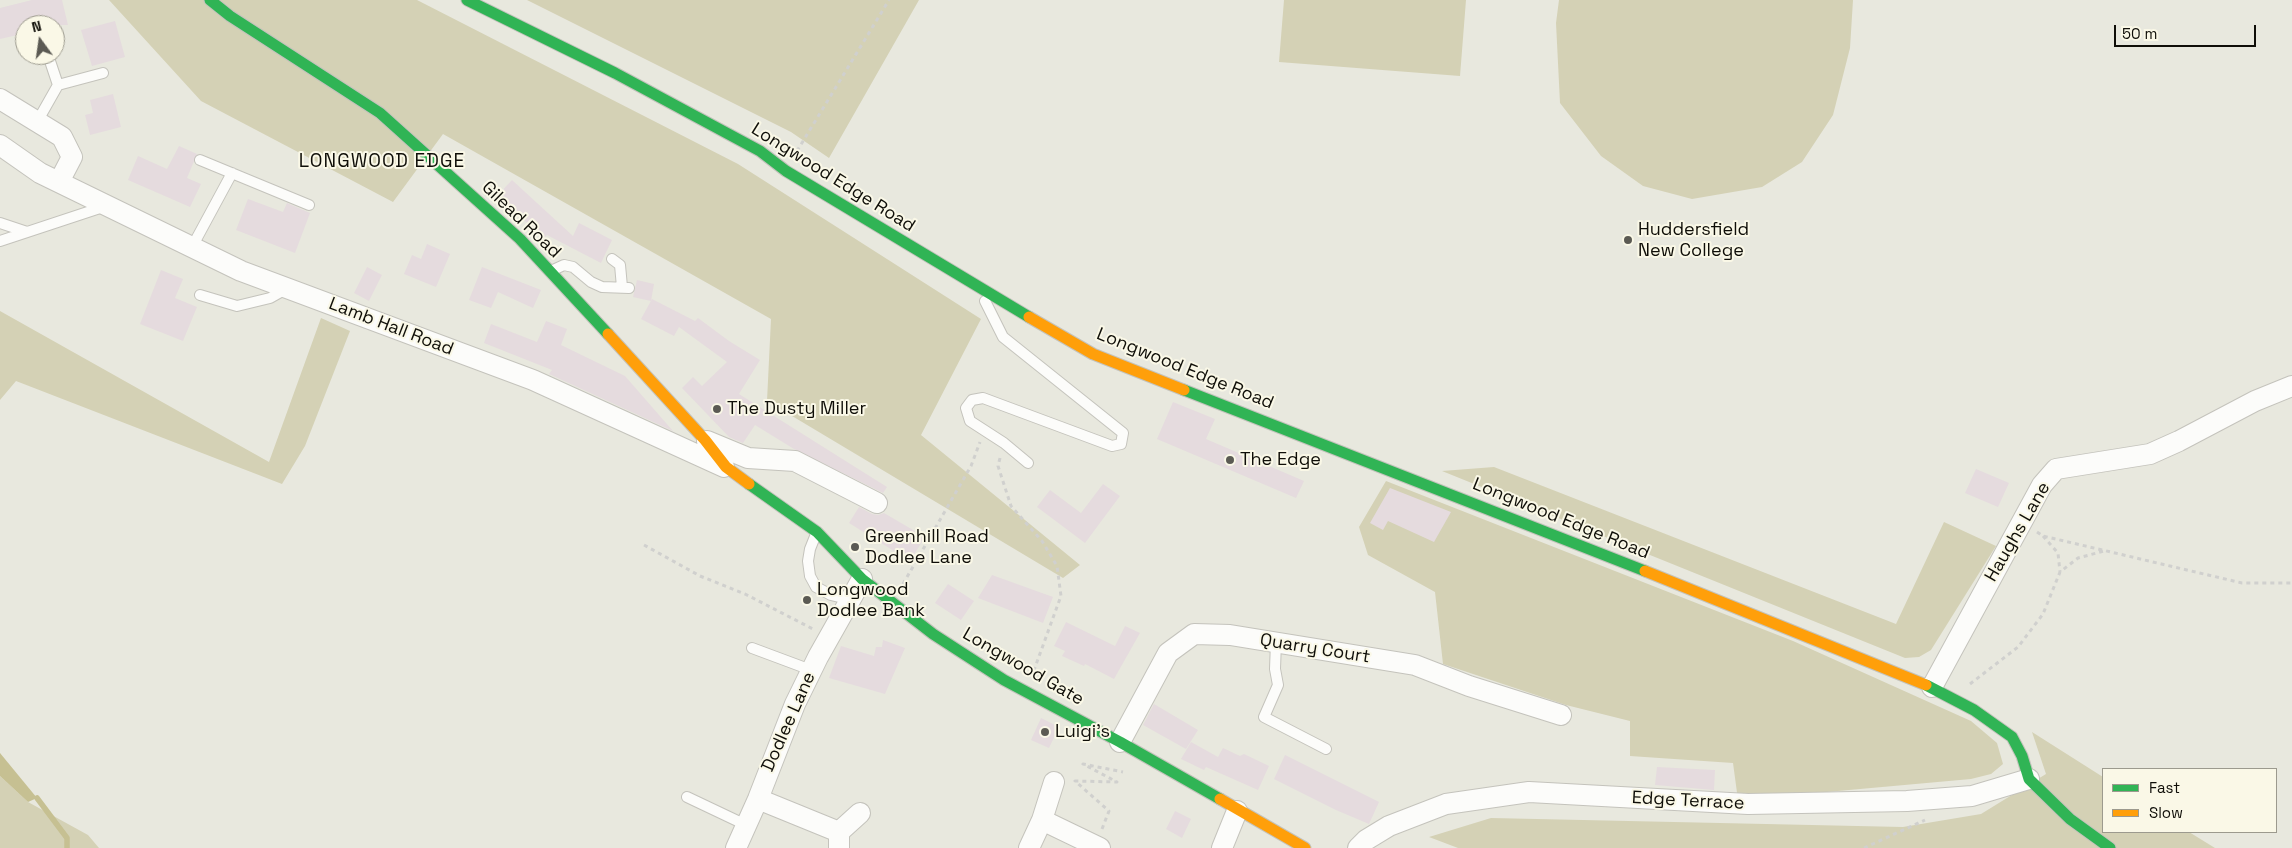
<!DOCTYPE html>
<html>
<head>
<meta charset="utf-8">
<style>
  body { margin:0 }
  #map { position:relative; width:2292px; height:848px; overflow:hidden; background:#e8e8de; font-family:"Space Grotesk",sans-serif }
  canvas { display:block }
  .legend { position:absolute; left:2102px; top:768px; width:175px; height:65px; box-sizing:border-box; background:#faf8e7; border:1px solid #9c9a8e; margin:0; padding:6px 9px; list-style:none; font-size:15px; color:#0f0e08 }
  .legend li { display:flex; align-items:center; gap:10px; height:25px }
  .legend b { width:25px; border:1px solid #9c9a8e }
  .north { position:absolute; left:15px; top:15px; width:50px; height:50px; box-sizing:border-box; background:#faf8e7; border:1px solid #9c9a8e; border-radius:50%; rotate:346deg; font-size:14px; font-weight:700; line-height:20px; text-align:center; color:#0f0e08 }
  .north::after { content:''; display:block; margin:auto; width:18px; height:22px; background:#5b5a53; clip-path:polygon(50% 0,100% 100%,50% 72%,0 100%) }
  .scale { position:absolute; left:2114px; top:25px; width:142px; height:22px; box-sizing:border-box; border:2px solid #0f0e08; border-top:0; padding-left:6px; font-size:15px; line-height:18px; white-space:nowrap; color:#0f0e08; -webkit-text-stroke:4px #faf8e7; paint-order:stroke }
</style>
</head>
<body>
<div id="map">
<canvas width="2292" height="848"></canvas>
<ul class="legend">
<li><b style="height:6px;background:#30b455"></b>Fast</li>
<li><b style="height:6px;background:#ff9f0a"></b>Slow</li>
</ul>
<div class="north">N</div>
<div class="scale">50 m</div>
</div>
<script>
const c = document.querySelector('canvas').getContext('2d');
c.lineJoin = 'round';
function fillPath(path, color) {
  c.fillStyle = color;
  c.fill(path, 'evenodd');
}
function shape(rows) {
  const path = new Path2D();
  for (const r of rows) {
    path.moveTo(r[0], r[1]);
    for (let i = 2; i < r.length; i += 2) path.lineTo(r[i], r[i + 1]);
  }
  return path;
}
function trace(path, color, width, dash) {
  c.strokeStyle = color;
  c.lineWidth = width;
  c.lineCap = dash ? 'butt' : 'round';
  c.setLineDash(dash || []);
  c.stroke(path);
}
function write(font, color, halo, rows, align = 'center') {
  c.font = font + ' "Space Grotesk",sans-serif';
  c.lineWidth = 4;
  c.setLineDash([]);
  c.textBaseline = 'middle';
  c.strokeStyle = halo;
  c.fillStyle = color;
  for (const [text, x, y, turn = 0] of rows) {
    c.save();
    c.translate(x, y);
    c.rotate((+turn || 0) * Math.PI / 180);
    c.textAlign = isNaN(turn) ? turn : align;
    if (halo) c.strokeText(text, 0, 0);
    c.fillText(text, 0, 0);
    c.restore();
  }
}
fillPath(shape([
  [109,0,417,0,738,164,981,319,921,435,1080,565,1063,578,767,401,771,319,443,134,393,202,201,101],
  [527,0,919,0,829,158,791,132],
  [1284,0,1466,0,1460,76,1279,62],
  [1559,0,1853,0,1850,48,1833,115,1802,162,1762,187,1692,199,1643,186,1601,156,1560,103,1556,23],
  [0,311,269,462,321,318,350,331,305,446,282,484,16,381,0,400],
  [1494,467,1896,624,1944,522,1996,546,1931,650,1919,657,1905,658,1442,471],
  [1386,481,1793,641,1971,721,1997,743,2003,764,1991,774,1971,779,1738,800,1733,763,1630,756,1630,721,1566,705,1443,664,1435,592,1368,555,1359,527],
  [2032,732,2103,777,2103,832,2189,832,2215,848,1458,848,1429,837,1491,818,1903,827,1981,814,2046,774],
  [0,776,28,802,88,835,99,848,0,848]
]), '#d4d1b5');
fillPath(shape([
  [0,753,37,798,28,802,0,776]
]), '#c6c092');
trace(shape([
  [37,798,67,838,67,848]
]), '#c6c092', 5.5);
fillPath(shape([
  [32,0,62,0,68,25,20,25,22,34,0,39,0,8],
  [115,21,125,57,92,66,81,30],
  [113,94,121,127,90,135,85,115,93,113,90,100],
  [179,146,197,154,187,178,201,184,190,207,128,180,138,156,167,169],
  [512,180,573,236,579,223,612,240,601,263,547,235,544,238,497,196],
  [248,199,283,212,287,203,310,213,295,253,236,230],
  [427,244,450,254,436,287,404,274,412,255,421,259],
  [367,267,382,275,369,301,354,293],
  [482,267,541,290,533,308,498,292,491,308,469,300],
  [161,270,183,279,175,298,197,307,183,341,140,324],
  [637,280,654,284,651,301,633,297],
  [652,299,695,321,698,318,729,341,760,360,739,394,887,487,883,493,794,449,755,425,743,443,729,437,682,388,693,377,702,386,727,362,679,327,674,336,641,319],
  [546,321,567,329,561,345,625,376,673,431,549,374,552,370,484,343,491,324,537,342],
  [1173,402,1215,419,1206,439,1304,481,1296,498,1157,439],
  [1976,469,2009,483,1998,507,1965,493],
  [1103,484,1120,496,1085,543,1037,507,1050,490,1081,513],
  [1390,488,1451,512,1434,542,1388,521,1383,530,1370,523],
  [859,507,872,514,878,515,884,513,925,537,910,561,849,523],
  [992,575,1053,597,1043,623,978,598],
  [948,584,974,601,961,620,935,603],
  [1066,622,1115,646,1125,626,1140,633,1114,679,1085,664,1084,666,1062,656,1065,651,1054,646],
  [883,640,905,648,885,694,829,678,841,646,874,656,876,647,882,647],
  [1154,704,1198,730,1186,749,1143,725],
  [1041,718,1059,727,1049,748,1031,740],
  [1191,742,1218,757,1223,748,1240,756,1244,754,1269,766,1258,790,1206,767,1204,770,1181,759],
  [1285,755,1379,802,1369,824,1336,810,1274,779],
  [1657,767,1715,770,1714,790,1655,785],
  [1175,811,1191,819,1182,838,1166,829]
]), '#e5dbde');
const lane = shape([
  [48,55,58,85,103,73],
  [37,122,58,85],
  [200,160,309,205],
  [0,223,27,232],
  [0,241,106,206],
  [192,247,232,173],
  [612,259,620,265,622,287],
  [553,270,564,265,573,267,591,282,602,287,629,288],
  [200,295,237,306,270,298,286,289],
  [985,301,1003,337,1123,433,1121,444,1112,446,983,398,972,400,966,408,970,421,1004,443,1028,463],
  [816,534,810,549,808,561,810,576,816,587,831,595,851,600],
  [1276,642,1275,669,1278,685,1264,717,1326,749],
  [752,648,811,670],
  [687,797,746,825]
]);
const street = shape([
  [0,99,62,137,72,157,59,182],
  [0,145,40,173,241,271,533,380,724,467],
  [707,441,748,458,795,461,877,503],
  [1932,687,2042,485,2056,469,2150,454,2179,441,2255,401,2292,386],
  [1120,742,1168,653,1194,634,1230,635,1415,665,1469,686,1561,715],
  [758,799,839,832],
  [1042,820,1054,782],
  [736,848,758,799,795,704,818,657,862,579],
  [839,848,839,832,860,813],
  [1029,848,1042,820,1100,848],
  [1222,848,1237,811],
  [1358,848,1366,840,1389,826,1446,804,1529,792,1748,804,1907,801,1972,796,2029,779]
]);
const fast = shape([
  [210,0,230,16,380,113,520,239,608,334],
  [467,0,615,73,760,151,786,171,1029,317],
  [1184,390,1645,571],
  [749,484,817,532,862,579,933,634,1004,680,1120,742,1220,799],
  [1926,685,1974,710,2012,737,2022,756,2029,779,2070,819,2110,848]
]);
const slow = shape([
  [1029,317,1093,354,1184,390],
  [608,334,705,440,726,467,749,484],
  [1645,571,1926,685],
  [1220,799,1305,848]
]);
trace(lane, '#c4c3bc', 12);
trace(street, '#c4c3bc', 22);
trace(fast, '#c4c3bc', 13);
trace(slow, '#c4c3bc', 13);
trace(shape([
  [797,151,889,0],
  [1000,458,998,466,1011,506,1042,541,1057,566,1061,596,1034,670],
  [2037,532,2043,536,2242,583,2292,583],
  [2043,536,2058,553,2060,572],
  [644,545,700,576,745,594,813,629],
  [903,584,971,466,980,442],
  [1970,684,2018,647,2043,614,2060,572,2078,558,2104,551],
  [1102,829,1109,811,1075,781,1117,782,1083,764,1123,772],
  [1864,848,1925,820]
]), '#d0d0ce', 3, [4, 4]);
trace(lane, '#fcfcfa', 10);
trace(street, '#fcfcfa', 20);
trace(fast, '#30b455', 11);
trace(slow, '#ff9f0a', 11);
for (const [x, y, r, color] of [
  [1628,240,5,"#5b5a53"],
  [717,409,5,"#5b5a53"],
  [1230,460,5,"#5b5a53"],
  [855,547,5,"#5b5a53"],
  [807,600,5,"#5b5a53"],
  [1045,732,5,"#5b5a53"]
]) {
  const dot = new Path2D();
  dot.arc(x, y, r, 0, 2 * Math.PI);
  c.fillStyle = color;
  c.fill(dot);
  trace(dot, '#faf8e7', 2);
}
write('18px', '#0f0e08', '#faf8e7', [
  ["Longwood Edge Road",833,178,32],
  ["Gilead Road",521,220,44],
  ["Lamb Hall Road",391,327,21],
  ["Longwood Edge Road",1185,369,22],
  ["Longwood Edge Road",1561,519,22],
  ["Haughs Lane",2018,532,-60],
  ["Quarry Court",1315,649,9],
  ["Longwood Gate",1023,667,30],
  ["Dodlee Lane",789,722,-66],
  ["Edge Terrace",1688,801,3]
]);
write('18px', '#0f0e08', '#faf8e7', [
  ["Huddersfield",1638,230],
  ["New College",1638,251],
  ["The Dusty Miller",727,409],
  ["The Edge",1240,460],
  ["Greenhill Road",865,537],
  ["Dodlee Lane",865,558],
  ["Longwood",817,590],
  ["Dodlee Bank",817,611],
  ["Luigi's",1055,732]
], 'left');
c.letterSpacing = '1px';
write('19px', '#0f0e08', '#faf8e7', [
  ["LONGWOOD EDGE",382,162]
]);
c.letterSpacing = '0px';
</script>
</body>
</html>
